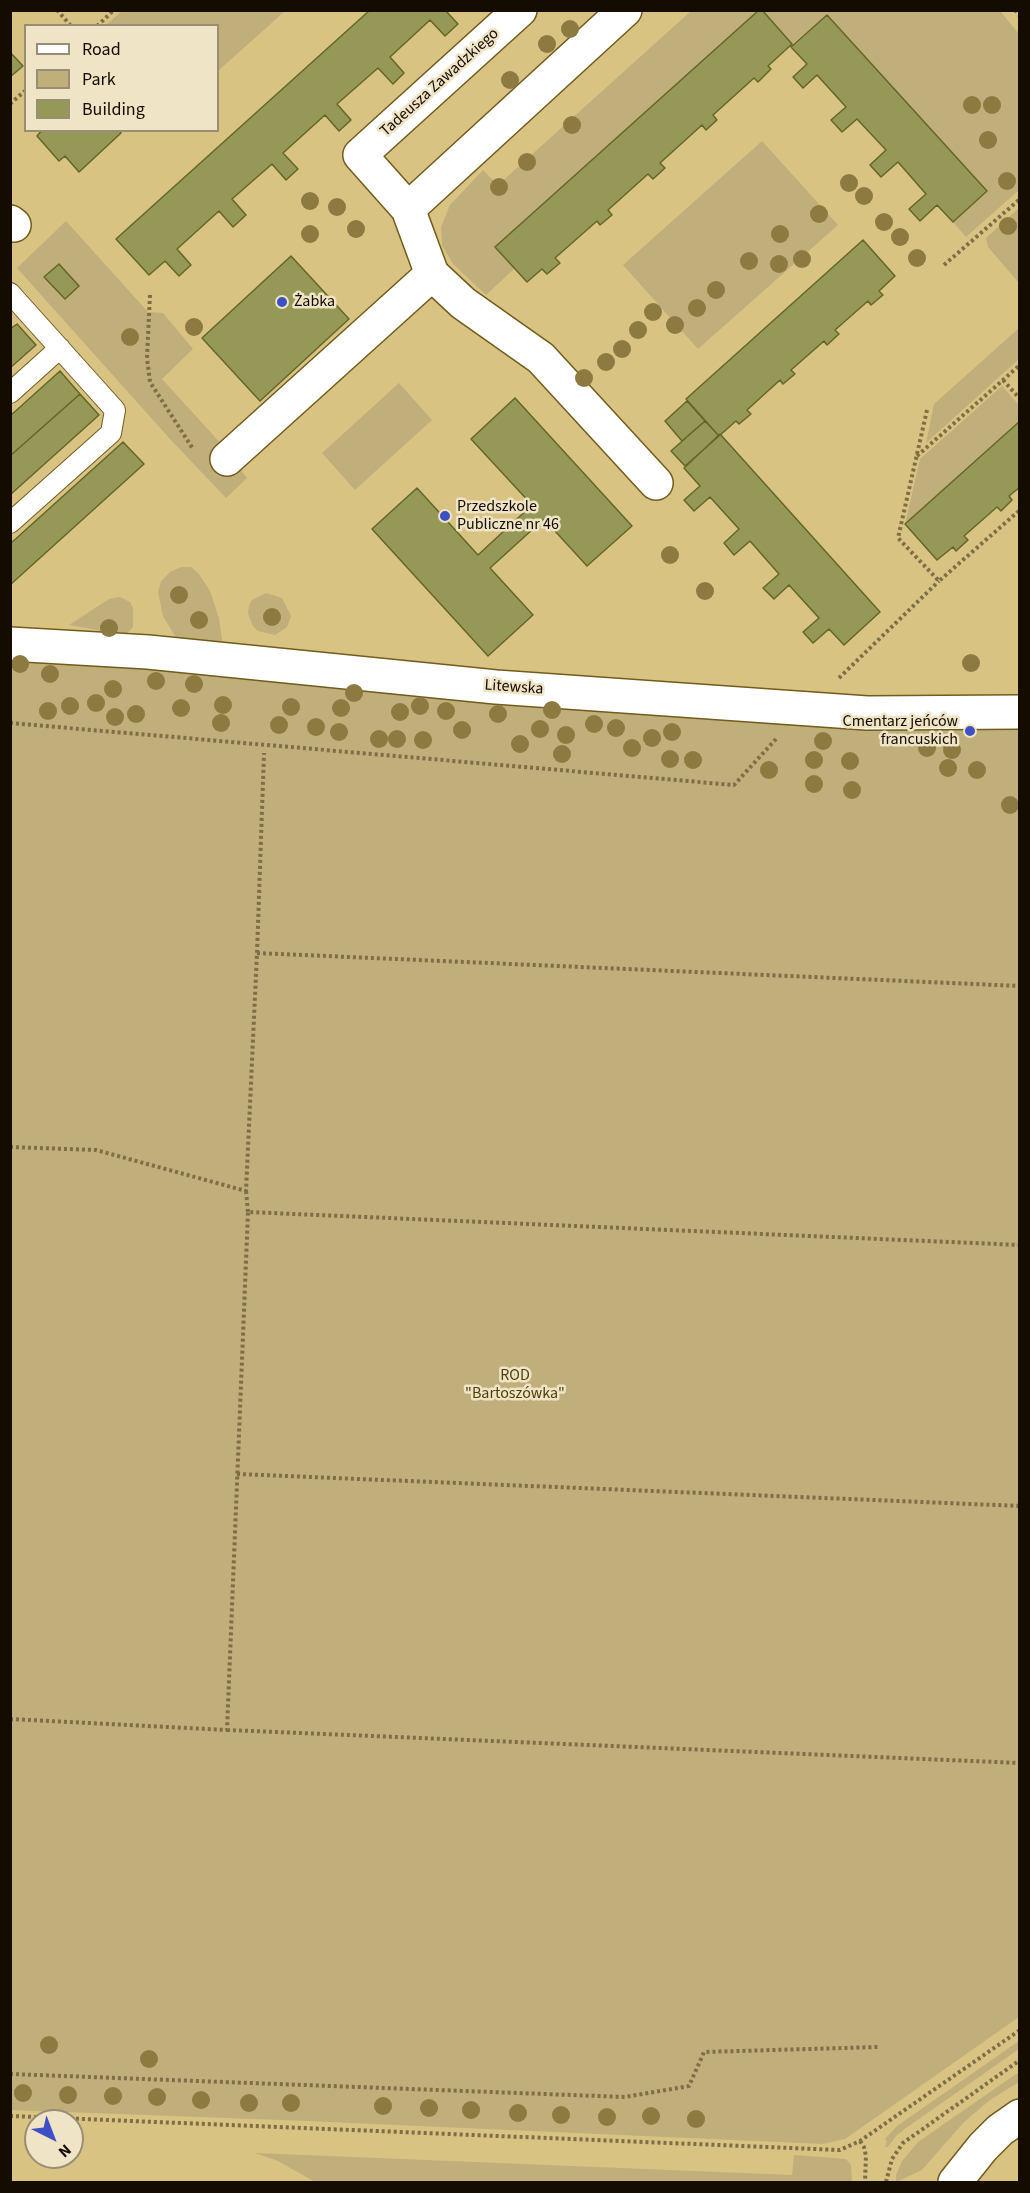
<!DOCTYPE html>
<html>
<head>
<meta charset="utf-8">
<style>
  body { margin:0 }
  #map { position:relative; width:1030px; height:2193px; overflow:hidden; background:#d9c383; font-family:"Source Sans 3",sans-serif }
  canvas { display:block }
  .frame { position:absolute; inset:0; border:12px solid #150c00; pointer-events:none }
  .legend { position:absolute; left:24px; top:24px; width:195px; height:108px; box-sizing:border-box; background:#efe4c5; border:2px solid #988e76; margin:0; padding:8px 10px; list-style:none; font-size:18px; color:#150c00 }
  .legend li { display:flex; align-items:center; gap:12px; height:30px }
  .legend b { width:30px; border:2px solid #988e76 }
  .north { position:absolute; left:24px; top:2109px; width:60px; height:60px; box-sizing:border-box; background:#efe4c5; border:2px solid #988e76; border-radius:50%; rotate:138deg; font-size:16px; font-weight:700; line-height:24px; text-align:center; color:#150c00 }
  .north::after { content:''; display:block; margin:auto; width:21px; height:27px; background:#3d50c4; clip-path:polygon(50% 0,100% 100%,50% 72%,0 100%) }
</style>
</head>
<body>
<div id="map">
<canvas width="1030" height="2193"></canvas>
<div class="frame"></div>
<ul class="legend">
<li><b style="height:8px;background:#fff"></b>Road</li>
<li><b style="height:16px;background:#c0ae7b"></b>Park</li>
<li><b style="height:16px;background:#959857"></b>Building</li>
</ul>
<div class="north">N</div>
</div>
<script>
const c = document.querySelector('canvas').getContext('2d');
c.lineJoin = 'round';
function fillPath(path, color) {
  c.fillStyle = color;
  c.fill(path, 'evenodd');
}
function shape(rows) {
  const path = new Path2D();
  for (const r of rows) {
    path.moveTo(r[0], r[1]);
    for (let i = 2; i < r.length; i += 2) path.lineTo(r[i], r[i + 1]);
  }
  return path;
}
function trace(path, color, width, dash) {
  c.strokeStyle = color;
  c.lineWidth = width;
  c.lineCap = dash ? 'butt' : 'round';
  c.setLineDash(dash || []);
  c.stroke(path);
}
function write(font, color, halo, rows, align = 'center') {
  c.font = font + ' "Source Sans 3",sans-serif';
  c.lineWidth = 5;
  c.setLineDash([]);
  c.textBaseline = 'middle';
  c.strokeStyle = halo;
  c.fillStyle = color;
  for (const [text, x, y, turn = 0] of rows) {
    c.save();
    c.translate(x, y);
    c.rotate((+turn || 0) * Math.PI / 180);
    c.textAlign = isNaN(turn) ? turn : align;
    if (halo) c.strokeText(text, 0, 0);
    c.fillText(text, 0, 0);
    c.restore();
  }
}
fillPath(shape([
  [122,11,122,10,285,11,218,71,218,26,106,25],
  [691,11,759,11,515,268,486,295,453,264,442,245,441,227,450,205,483,170,498,185],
  [762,11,1000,11,1019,34,1019,190,966,237,953,222,987,191,827,15,792,44],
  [762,141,838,225,698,349,623,265],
  [1019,208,1019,283,988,247,986,238],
  [66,221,148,312,163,313,193,349,162,379,225,448,247,478,226,498,170,439,17,268],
  [1019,328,1019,359,926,443,934,404],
  [399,383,432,420,355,490,322,453],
  [1002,386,1019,405,1019,421,905,524,920,459],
  [181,567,191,567,199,574,210,591,219,618,223,646,178,641,163,616,158,592,161,581,170,572],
  [266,593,282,598,291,616,287,627,275,635,258,631,253,626,248,614,249,605,252,600],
  [120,597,130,602,133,608,133,627,126,635,69,625,109,599],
  [10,652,1019,720,1019,2017,845,2139,823,2144,307,2121,11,2110],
  [1019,2041,1019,2049,906,2128,896,2136,888,2147,885,2147,887,2141,885,2139,897,2126],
  [1019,2072,1019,2082,990,2100,964,2122,922,2170,896,2182,896,2175,902,2161,918,2142],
  [255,2153,792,2175,794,2155,846,2159,851,2165,852,2182,315,2182,278,2161]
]), '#c0ae7b');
const building = shape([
  [370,10,445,10,458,24,445,36,430,20,390,57,404,73,393,84,378,68,337,104,351,120,339,131,325,115,283,153,298,169,286,180,272,164,232,199,246,215,233,227,219,211,177,249,191,265,179,276,165,261,149,275,116,239,370,10],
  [759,10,762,10,792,44,768,66,771,69,758,82,754,78,713,115,717,120,706,130,702,125,660,163,665,168,653,179,648,174,608,210,612,215,600,225,597,221,555,258,560,263,547,274,542,269,527,282,495,247,759,10],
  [827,15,987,191,953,222,937,205,920,221,909,209,926,194,898,162,881,177,870,165,886,150,857,119,842,132,831,120,846,107,817,75,803,88,793,77,807,64,791,47,827,15],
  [10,52,23,66,10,77,10,52],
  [42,130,119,130,121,133,79,172,65,156,59,161,37,136,42,130],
  [863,240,895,276,879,291,883,295,871,305,868,301,835,330,839,334,827,345,824,341,791,370,795,374,783,384,780,380,747,410,751,414,739,424,736,421,719,436,686,399,863,240],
  [291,256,349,319,260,401,202,338,291,256],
  [59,264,79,286,65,299,44,277,59,264],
  [17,324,36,345,10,368,10,329,17,324],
  [60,371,80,394,10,456,10,416,60,371],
  [80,394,99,415,10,495,10,456,80,394],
  [515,398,632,526,587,566,544,519,490,568,533,615,488,656,372,529,417,488,478,555,532,505,471,439,515,398],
  [687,401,705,421,682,441,665,421,687,401],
  [705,421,719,436,685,466,671,451,705,421],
  [1020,421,1020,487,1009,496,1012,500,1001,511,997,507,964,536,968,540,956,551,953,547,937,560,905,524,1020,421],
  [720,434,880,612,844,645,829,629,813,643,803,632,819,618,789,585,774,599,763,588,779,574,750,541,734,555,724,543,739,529,710,497,694,511,684,500,700,486,684,468,720,434],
  [123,442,144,464,10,585,10,544,123,442]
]);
fillPath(building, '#959857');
trace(building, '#646626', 1.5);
const lane = shape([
  [10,293,115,410,111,433,10,523],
  [10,393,60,348]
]);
const street = shape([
  [520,10,360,155,408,209,432,274,463,303,541,358,656,483],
  [408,209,625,10],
  [10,222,14,225],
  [227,459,432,274],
  [10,644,148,652,496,687,867,713,1020,712]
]);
const secondary = shape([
  [955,2182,983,2147,1000,2130,1020,2116]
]);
trace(lane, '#715c1a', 22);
trace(street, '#715c1a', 36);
trace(secondary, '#715c1a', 36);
trace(shape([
  [57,10,71,26],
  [1015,10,1020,16],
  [97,26,114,10],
  [10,104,26,90],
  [944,265,1020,199],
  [150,295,147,358,150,382,193,449],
  [1003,380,1020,399],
  [927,410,898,538,939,581,1020,510],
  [917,456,1020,365],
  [839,678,939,581],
  [10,723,734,785,776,739],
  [257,953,1020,986],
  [10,1147,96,1150,246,1191,257,953,264,753],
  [246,1191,248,1212],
  [237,1474,1020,1506],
  [10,1719,227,1730,248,1212,1020,1245],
  [227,1730,1020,1763],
  [10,2074,625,2097,689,2086,704,2052,878,2047],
  [10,2116,840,2150,860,2141,1020,2030],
  [860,2141,864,2147,866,2156,865,2182],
  [886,2182,892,2159,903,2143,1020,2060]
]), '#7e6e47', 4, [3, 3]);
trace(lane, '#fff', 20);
trace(street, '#fff', 33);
trace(secondary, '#fff', 33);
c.fillStyle = '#8d7a41';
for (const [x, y] of [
  [570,29],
  [547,44],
  [510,80],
  [972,105],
  [992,105],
  [572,125],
  [988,140],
  [527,162],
  [1007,181],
  [849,183],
  [499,187],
  [864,196],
  [310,201],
  [337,207],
  [819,214],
  [884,222],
  [1008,226],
  [356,229],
  [310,234],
  [780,234],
  [900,237],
  [917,258],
  [802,259],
  [749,261],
  [779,264],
  [716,290],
  [697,308],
  [653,312],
  [675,325],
  [194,327],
  [638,330],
  [130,337],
  [622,349],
  [606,362],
  [584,378],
  [670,555],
  [705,591],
  [179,595],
  [272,617],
  [199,620],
  [109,628],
  [971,663],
  [20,664],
  [50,674],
  [156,681],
  [194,684],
  [113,689],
  [354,693],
  [96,703],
  [223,705],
  [70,706],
  [420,706],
  [291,707],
  [181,708],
  [341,708],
  [552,710],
  [48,711],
  [446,711],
  [400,712],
  [136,714],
  [498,714],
  [115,717],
  [221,723],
  [594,724],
  [279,725],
  [316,727],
  [616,728],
  [540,729],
  [462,730],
  [339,732],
  [672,732],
  [566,735],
  [652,738],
  [379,739],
  [397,739],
  [423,740],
  [823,741],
  [520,744],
  [632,748],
  [927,748],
  [952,750],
  [562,754],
  [670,759],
  [693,760],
  [814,760],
  [850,761],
  [948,768],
  [769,770],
  [977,770],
  [814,784],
  [852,790],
  [1010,805],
  [49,2045],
  [149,2059],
  [23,2093],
  [68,2095],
  [113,2096],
  [157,2097],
  [201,2100],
  [249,2103],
  [291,2103],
  [383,2106],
  [429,2108],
  [471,2110],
  [518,2113],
  [561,2115],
  [651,2116],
  [607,2117],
  [696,2119]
]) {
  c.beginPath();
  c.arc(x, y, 9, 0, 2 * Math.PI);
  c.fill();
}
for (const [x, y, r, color] of [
  [282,302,6,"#3d50c4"],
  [445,516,6,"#3d50c4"],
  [970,731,6,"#3d50c4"]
]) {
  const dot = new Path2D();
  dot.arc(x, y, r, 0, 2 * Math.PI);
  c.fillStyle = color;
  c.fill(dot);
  trace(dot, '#efe4c5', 2);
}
write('16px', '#150c00', '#efe4c5', [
  ["Tadeusza Zawadzkiego",440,83,-42],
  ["Litewska",514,688,4]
]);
write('16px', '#150c00', '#efe4c5', [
  ["Żabka",294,302],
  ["Przedszkole",457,507],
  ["Publiczne nr 46",457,525],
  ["Cmentarz jeńców",958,722,"right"],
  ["francuskich",958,740,"right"]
], 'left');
write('16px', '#4f3f0b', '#efe4c5', [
  ["ROD",515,1376],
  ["\"Bartoszówka\"",515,1394]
]);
</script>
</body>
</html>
